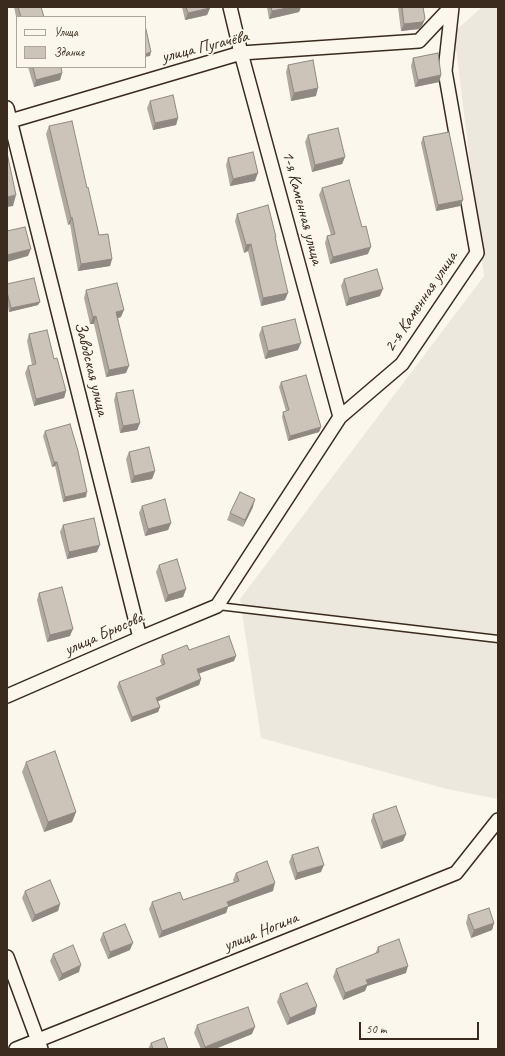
<!DOCTYPE html>
<html>
<head>
<meta charset="utf-8">
<style>
  body { margin:0 }
  #map { position:relative; width:505px; height:1056px; overflow:hidden; background:#fbf7ec; font-family:Caveat,sans-serif }
  canvas { display:block }
  .frame { position:absolute; inset:0; border:8px solid #3b2a1e; pointer-events:none }
  .legend { position:absolute; left:16px; top:16px; width:130px; height:52px; box-sizing:border-box; background:#fbf7ec; border:1px solid #aea59a; margin:0; padding:5px 7px; list-style:none; font-size:12px; color:#3b2a1e }
  .legend li { display:flex; align-items:center; gap:8px; height:20px }
  .legend b { width:20px; border:1px solid #aea59a }
  .scale { position:absolute; left:359px; top:1022px; width:120px; height:18px; box-sizing:border-box; border:2px solid #3b2a1e; border-top:0; padding-left:5px; font-size:12px; line-height:14px; white-space:nowrap; color:#3b2a1e; -webkit-text-stroke:3px #fbf7ec; paint-order:stroke }
</style>
</head>
<body>
<div id="map">
<canvas width="505" height="1056"></canvas>
<div class="frame"></div>
<ul class="legend">
<li><b style="height:5px;background:#fbf7ec"></b>Улица</li>
<li><b style="height:11px;background:#ccc4b9"></b>Здание</li>
</ul>
<div class="scale">50 m</div>
</div>
<script>
const c = document.querySelector('canvas').getContext('2d');
c.lineJoin = 'round';
function fillPath(path, color) {
  c.fillStyle = color;
  c.fill(path, 'evenodd');
}
function shape(rows) {
  const path = new Path2D();
  for (const r of rows) {
    path.moveTo(r[0], r[1]);
    for (let i = 2; i < r.length; i += 2) path.lineTo(r[i], r[i + 1]);
  }
  return path;
}
function trace(path, color, width, dash) {
  c.strokeStyle = color;
  c.lineWidth = width;
  c.lineCap = dash ? 'butt' : 'round';
  c.setLineDash(dash || []);
  c.stroke(path);
}
function write(font, color, halo, rows, align = 'center') {
  c.font = font + ' Caveat,sans-serif';
  c.lineWidth = 3.5;
  c.setLineDash([]);
  c.textBaseline = 'middle';
  c.strokeStyle = halo;
  c.fillStyle = color;
  for (const [text, x, y, turn = 0] of rows) {
    c.save();
    c.translate(x, y);
    c.rotate((+turn || 0) * Math.PI / 180);
    c.textAlign = isNaN(turn) ? turn : align;
    if (halo) c.strokeText(text, 0, 0);
    c.fillText(text, 0, 0);
    c.restore();
  }
}
fillPath(shape([
  [482,7,498,7,498,799,447,789,261,738,240,599,484,276,454,32]
]), '#ede8dd');
const lane = shape([
  [218,606,498,639]
]);
const street = shape([
  [230,7,241,53,340,417],
  [7,108,140,638],
  [7,122,241,53,419,41,451,7],
  [7,696,140,638,217,606,340,417,402,364,477,253,445,71,452,7],
  [7,957,41,1049],
  [16,1049,456,873,498,820]
]);
trace(lane, '#3b2a1e', 9);
trace(street, '#3b2a1e', 16);
trace(lane, '#fbf7ec', 6);
trace(street, '#fbf7ec', 13);
fillPath(shape([
  [14,7,41,7,44,17,17,17,17,21],
  [182,7,210,7,210,8,207,15,185,20],
  [267,7,301,7,299,12,269,19],
  [398,7,423,7,422,26,419,29,401,31],
  [413,58,441,75,439,82,415,87,411,66],
  [288,65,316,96,291,101,286,72],
  [28,67,61,67,62,73,60,80,34,87],
  [150,101,178,118,176,125,153,130,147,108],
  [49,126,87,188,99,235,112,259,110,266,78,271,70,224,68,225,46,134],
  [308,135,345,157,342,164,312,172,305,142],
  [423,137,463,200,460,206,436,211,421,143],
  [228,158,255,181,230,186,226,165],
  [322,188,362,227,368,254,330,264,325,243,327,236,331,235,319,195],
  [237,214,276,239,285,300,261,306,248,251,244,253,235,221],
  [344,279,380,296,346,306,341,286],
  [7,284,38,305,9,312,7,302],
  [86,290,121,317,118,318,126,373,106,377,94,324,90,324,84,298],
  [262,327,298,350,265,359,259,335],
  [29,334,54,359,66,391,64,398,34,406,25,373,28,366,32,365,27,341],
  [281,382,321,427,319,432,288,441,282,417,283,412,286,411,279,387],
  [116,393,140,423,137,430,120,433,114,400],
  [45,431,86,497,63,502,55,466,52,467,43,436],
  [129,452,155,471,152,479,131,483,126,459],
  [142,506,171,523,168,530,145,536,139,513],
  [253,507,243,527,227,520,230,513],
  [63,525,97,552,67,559,60,532],
  [159,565,186,589,183,597,165,602,156,572],
  [39,593,70,636,47,642,37,600],
  [189,650,236,656,234,661,199,673,201,679,199,685,158,701,160,707,158,712,131,722,117,687,119,682,162,666,160,661,162,655],
  [26,762,76,812,72,822,44,832,22,772],
  [373,814,406,834,403,841,381,849,371,821],
  [292,855,321,872,295,880,289,862],
  [236,873,273,891,228,907,226,913,159,938,149,909,152,902,183,900,234,882,233,880],
  [25,891,60,904,58,911,32,922,22,898],
  [468,915,494,923,492,930,471,938,466,923],
  [103,933,130,950,108,959,100,940],
  [378,947,406,973,367,986,365,991,343,1000,333,977,336,969,375,954],
  [53,954,79,972,59,981,50,961],
  [280,994,315,1014,287,1025,277,1002],
  [197,1025,252,1034,215,1049,201,1049,194,1033],
  [151,1043,168,1049,148,1049]
]), '#afa99f');
fillPath(shape([
  [292,7,301,7,299,12,269,19,272,11],
  [210,8,207,15,185,20,188,13],
  [425,19,422,26,419,29,401,31,404,24],
  [151,52,150,56,145,57,145,54],
  [62,73,60,80,34,87,36,80],
  [441,75,439,82,415,87,418,80],
  [318,88,316,96,291,101,294,93],
  [178,118,176,125,153,130,155,123],
  [345,157,342,164,312,172,315,165],
  [258,173,255,181,230,186,233,179],
  [16,195,13,206,7,207,7,197],
  [463,200,460,206,436,211,438,205],
  [72,217,70,224,68,225,71,218],
  [251,244,248,251,244,253,246,245],
  [371,247,368,254,330,264,333,257],
  [31,249,28,256,7,262,7,255],
  [112,259,110,266,78,271,81,264],
  [383,289,380,296,346,306,349,298],
  [288,293,285,300,261,306,263,298],
  [40,302,38,305,9,312,11,308],
  [124,310,121,317,114,319,116,312],
  [96,316,94,324,90,324,93,317],
  [301,343,298,350,265,359,268,351],
  [129,366,126,373,106,377,109,370],
  [66,391,64,398,34,406,36,399],
  [140,423,137,430,120,433,123,426],
  [321,427,319,432,288,441,290,436],
  [54,462,57,462,55,466,52,467],
  [155,471,152,479,131,483,134,476],
  [87,492,86,497,63,502,65,497],
  [255,499,253,507,243,527,245,520],
  [171,523,168,530,145,536,148,529],
  [100,545,97,552,67,559,69,552],
  [186,589,183,597,165,602,168,595],
  [73,629,70,636,47,642,50,635],
  [236,656,234,661,195,675,197,669],
  [201,679,199,685,154,703,156,698],
  [160,707,158,712,131,722,132,717],
  [76,812,72,822,44,832,48,822],
  [406,834,403,841,381,849,383,842],
  [324,865,321,872,295,880,297,873],
  [275,883,273,891,228,907,226,913,159,938,162,931,227,902],
  [60,904,58,911,32,922,35,915],
  [494,923,492,930,471,938,474,930],
  [133,943,130,950,108,959,110,952],
  [81,965,79,972,59,981,62,974],
  [408,966,406,973,367,986,365,991,343,1000,345,993,366,980],
  [317,1006,315,1014,287,1025,290,1018],
  [255,1027,252,1034,215,1049,204,1049,205,1047]
]), '#8f8982');
const building = shape([
  [18,7,41,7,44,17,21,17,18,7],
  [186,7,210,7,210,8,188,13,186,7],
  [271,7,292,7,272,11,271,7],
  [402,7,423,7,425,19,422,22,404,24,402,7],
  [145,25,151,52,145,54,145,25],
  [438,53,441,75,418,80,413,58,438,53],
  [313,60,318,88,294,93,288,65,313,60],
  [33,67,61,67,62,73,36,80,33,67],
  [173,95,178,118,155,123,150,101,173,95],
  [72,121,87,188,88,187,99,235,108,234,112,259,81,264,72,217,71,218,49,126,72,121],
  [338,128,345,157,315,165,308,135,338,128],
  [449,132,463,200,438,205,423,137,449,132],
  [253,152,258,173,233,179,228,158,253,152],
  [7,153,16,195,7,197,7,153],
  [349,180,362,227,366,226,371,247,333,257,327,236,335,234,322,188,349,180],
  [268,205,276,237,275,237,288,293,263,298,251,244,246,245,237,214,268,205],
  [25,227,31,249,7,255,7,231,25,227],
  [377,269,383,289,349,298,344,279,377,269],
  [34,278,40,302,11,308,7,292,7,284,34,278],
  [117,283,124,310,116,312,129,366,109,370,96,316,93,317,86,290,117,283],
  [295,319,301,343,268,351,262,327,295,319],
  [47,330,54,359,57,358,66,391,36,399,28,366,36,364,29,334,47,330],
  [306,375,321,427,290,436,283,412,289,410,281,382,306,375],
  [133,390,140,423,123,426,116,393,133,390],
  [70,424,78,451,87,492,65,497,57,462,54,462,45,431,70,424],
  [149,447,155,471,134,476,129,452,149,447],
  [240,492,255,499,245,520,230,513,240,492],
  [165,499,171,523,148,529,142,506,165,499],
  [94,518,100,545,69,552,63,525,94,518],
  [177,559,186,589,168,595,159,565,177,559],
  [62,587,73,629,50,635,39,593,62,587],
  [229,636,236,656,197,669,201,679,156,698,160,707,132,717,119,682,165,664,162,655,187,645,189,650,229,636],
  [55,751,76,812,48,822,26,762,55,751],
  [396,806,406,834,383,842,373,814,396,806],
  [318,847,324,865,297,873,292,855,318,847],
  [267,861,275,883,227,902,229,906,162,931,152,902,180,892,183,900,239,881,236,873,267,861],
  [50,880,60,904,35,915,25,891,50,880],
  [489,908,494,923,474,930,468,915,489,908],
  [125,924,133,943,110,952,103,933,125,924],
  [399,939,408,966,366,980,368,984,345,993,336,969,379,952,378,947,399,939],
  [73,945,81,965,62,974,53,954,73,945],
  [307,983,317,1006,290,1018,280,994,307,983],
  [248,1007,255,1027,205,1047,197,1025,248,1007],
  [164,1038,168,1049,153,1049,151,1043,164,1038]
]);
fillPath(building, '#ccc4b9');
trace(building, '#8f8982', 1);
write('17px', '#3b2a1e', '#fbf7ec', [
  ["улица Пугачёва",205,47,-14],
  ["1-я Каменная улица",302,208,75],
  ["2-я Каменная улица",421,302,-56],
  ["Заводская улица",91,369,76],
  ["улица Брюсова",104,634,-24],
  ["улица Ногина",261,932,-22]
]);
</script>
</body>
</html>
